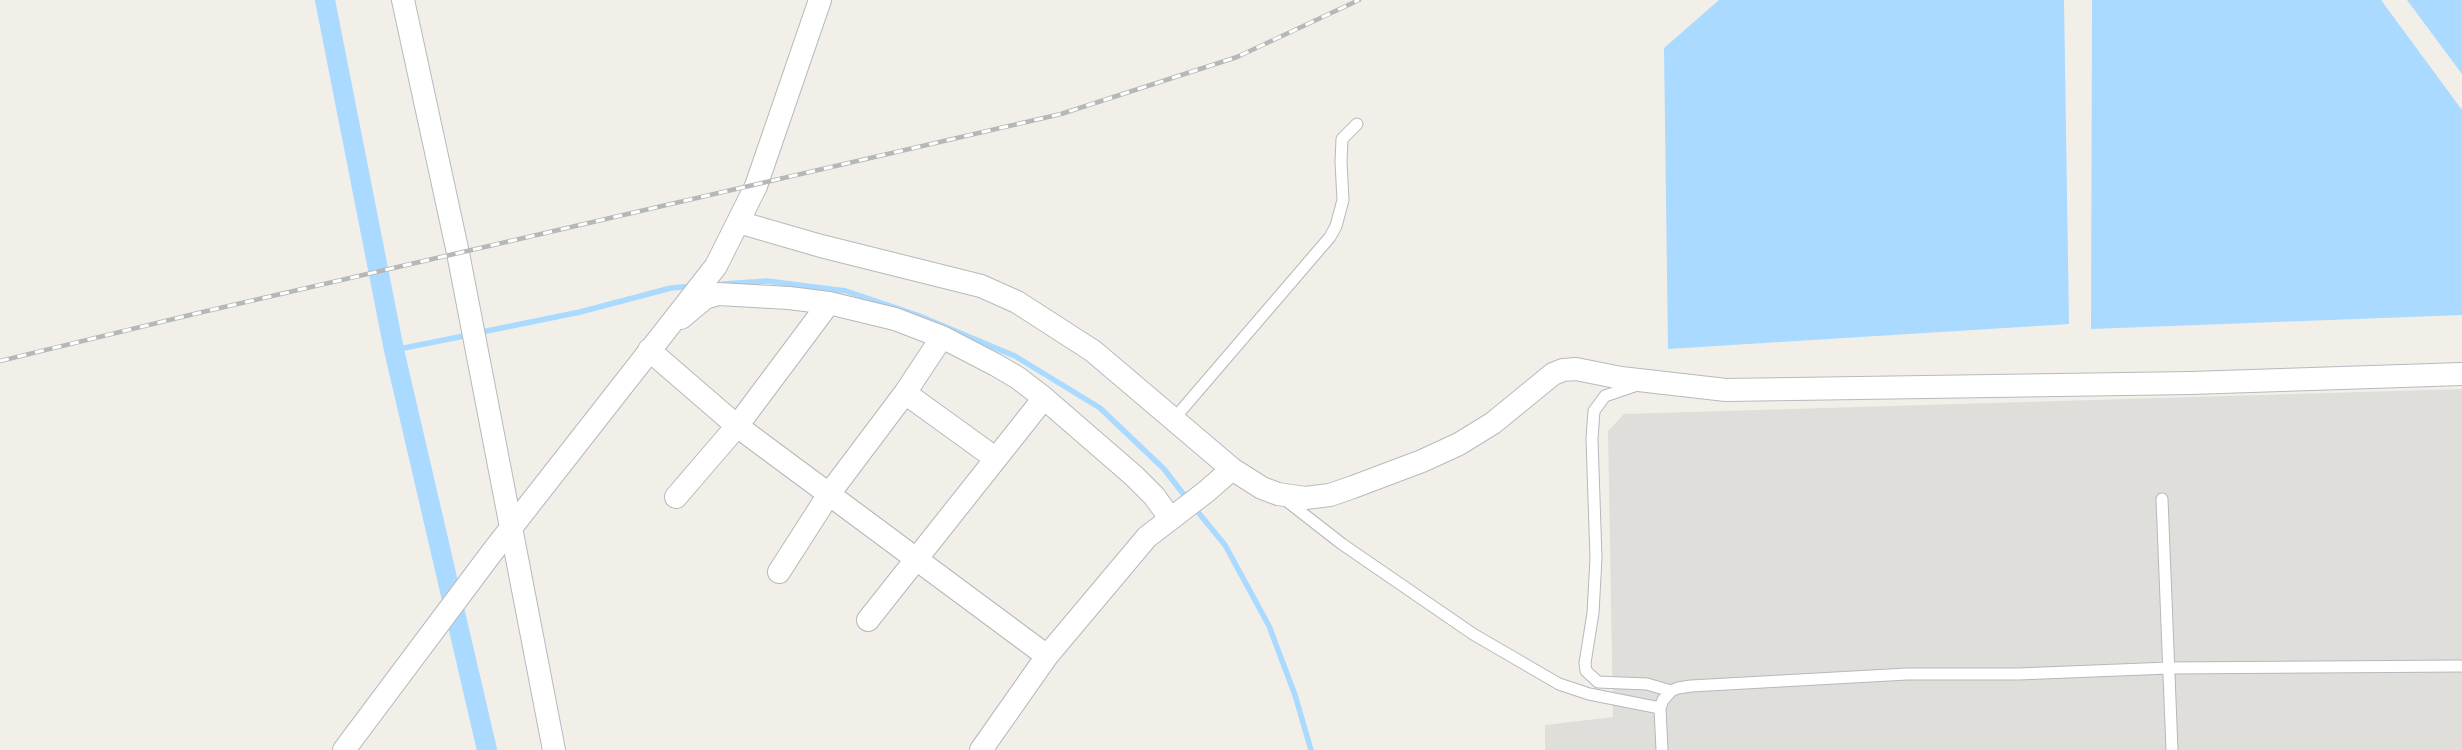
<!DOCTYPE html>
<html>
<head>
<meta charset="utf-8">
<style>
  body { margin:0 }
  canvas { display:block; background:#f1efe8 }
</style>
</head>
<body>
<canvas width="2462" height="750"></canvas>
<script>
const c = document.querySelector('canvas').getContext('2d');
c.lineJoin = 'round';
function fillPath(path, color) {
  c.fillStyle = color;
  c.fill(path, 'evenodd');
}
function shape(rows) {
  const path = new Path2D();
  for (const r of rows) {
    path.moveTo(r[0], r[1]);
    for (let i = 2; i < r.length; i += 2) path.lineTo(r[i], r[i + 1]);
  }
  return path;
}
function trace(path, color, width, dash) {
  c.strokeStyle = color;
  c.lineWidth = width;
  c.lineCap = dash ? 'butt' : 'round';
  c.setLineDash(dash || []);
  c.stroke(path);
}
fillPath(shape([
  [2462,389,2462,750,1545,750,1545,725,1613,717,1608,431,1624,414]
]), '#e0deda');
fillPath(shape([
  [1719,0,2064,0,2069,324,1668,349,1664,48],
  [2092,0,2381,0,2462,110,2462,315,2091,329],
  [2407,0,2462,0,2462,74]
]), '#aadaff');
trace(shape([
  [723,284,767,281,846,291,917,315,1015,356,1100,408,1164,469,1188,500],
  [477,333,580,312,671,288,693,286],
  [394,350,469,335],
  [1193,506,1225,545,1269,626,1295,695,1311,750]
]), '#aadaff', 5.5);
trace(shape([
  [325,0,394,350,487,750]
]), '#aadaff', 20);
const lane = shape([
  [1637,385,1605,396,1594,411,1592,439,1596,558,1593,613,1585,663,1586,671,1598,682,1647,684,1671,691],
  [1173,420,1330,237,1336,226,1343,200,1341,162,1342,139,1357,124],
  [1283,498,1342,544,1473,634,1559,684,1589,694,1660,708],
  [2162,499,2172,750],
  [1662,750,1660,708,1663,700,1671,691,1678,688,1691,686,1907,674,2018,674,2169,668,2462,666]
]);
const street = shape([
  [681,318,705,298,718,294,789,298,829,303,895,319,942,337,996,365,1018,378,1044,398,1134,476,1154,496,1170,518],
  [649,350,737,426,1047,656],
  [905,393,995,458],
  [676,497,737,426,829,303],
  [779,572,829,494,905,393,942,337],
  [868,620,1044,398],
  [981,750,1047,656,1147,537,1207,491,1232,469]
]);
const secondary = shape([
  [403,0,458,253,554,750],
  [738,222,821,246,981,286,1017,302,1093,351,1232,469,1262,488,1278,494,1305,498,1330,495,1353,487,1422,461,1459,444,1493,423,1553,374,1563,370,1576,369,1621,378,1726,390,2191,383,2462,374],
  [344,750,493,551,716,266,756,186,820,0]
]);
trace(lane, '#b5b8bc', 13);
trace(street, '#b5b8bc', 24);
trace(secondary, '#b6babf', 24);
trace(lane, '#fff', 11);
trace(street, '#fff', 22);
trace(secondary, '#fff', 22);
const rail = shape([
  [0,361,194,314,1061,114,1237,57,1359,0]
]);
trace(rail, '#b6b7b8', 4.5);
trace(rail, '#fff', 3, [9]);
</script>
</body>
</html>
